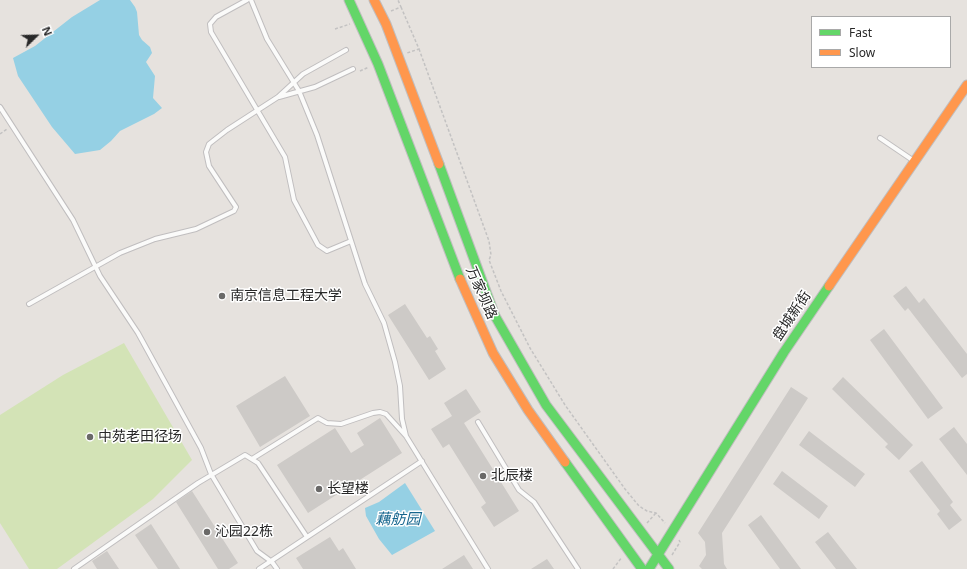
<!DOCTYPE html>
<html>
<head>
<meta charset="utf-8">
<style>
  body { margin:0 }
  #map { position:relative; width:967px; height:569px; overflow:hidden; background:#e6e2de; font-family:"Noto Sans",sans-serif }
  canvas { display:block }
  .legend { position:absolute; left:811px; top:16px; width:140px; height:52px; box-sizing:border-box; background:#fff; border:1px solid #a9a9a9; margin:0; padding:5px 7px; list-style:none; font-size:12px; color:#282828 }
  .legend li { display:flex; align-items:center; gap:8px; height:20px }
  .legend b { width:20px; border:1px solid #a9a9a9 }
  .north { position:absolute; left:16px; top:16px; width:40px; height:40px; -webkit-text-stroke:3px #fff; paint-order:stroke; rotate:67deg; font-size:11px; font-weight:700; line-height:16px; text-align:center; color:#282828 }
  .north::after { content:''; display:block; margin:auto; width:14px; height:18px; background:#282828; clip-path:polygon(50% 0,100% 100%,50% 72%,0 100%) }
</style>
</head>
<body>
<div id="map">
<canvas width="967" height="569"></canvas>
<ul class="legend">
<li><b style="height:5px;background:#63d668"></b>Fast</li>
<li><b style="height:5px;background:#ff974d"></b>Slow</li>
</ul>
<div class="north">N</div>
</div>
<script>
const c = document.querySelector('canvas').getContext('2d');
c.lineJoin = 'round';
function fillPath(path, color) {
  c.fillStyle = color;
  c.fill(path, 'evenodd');
}
function shape(rows) {
  const path = new Path2D();
  for (const r of rows) {
    path.moveTo(r[0], r[1]);
    for (let i = 2; i < r.length; i += 2) path.lineTo(r[i], r[i + 1]);
  }
  return path;
}
function trace(path, color, width, dash) {
  c.strokeStyle = color;
  c.lineWidth = width;
  c.lineCap = dash ? 'butt' : 'round';
  c.setLineDash(dash || []);
  c.stroke(path);
}
function write(font, color, halo, rows, align = 'center') {
  c.font = font + ' "Noto Sans","Noto Sans SC",sans-serif';
  c.lineWidth = 3;
  c.setLineDash([]);
  c.textBaseline = 'middle';
  c.strokeStyle = halo;
  c.fillStyle = color;
  for (const [text, x, y, turn = 0] of rows) {
    c.save();
    c.translate(x, y);
    c.rotate((+turn || 0) * Math.PI / 180);
    c.textAlign = isNaN(turn) ? turn : align;
    if (halo) c.strokeText(text, 0, 0);
    c.fillText(text, 0, 0);
    c.restore();
  }
}
fillPath(shape([
  [124,343,192,460,153,499,57,569,29,569,0,523,0,415,63,375]
]), '#d3e3b6');
fillPath(shape([
  [100,0,130,0,135,7,137,12,139,35,142,40,150,47,152,53,146,62,155,76,153,98,162,108,154,114,120,131,111,141,100,150,75,154,52,127,18,76,13,58,35,46,72,17],
  [405,483,435,531,392,555,379,539,366,516,365,508,379,502]
]), '#95d0e4');
fillPath(shape([
  [906,286,919,303,924,298,967,354,967,374,962,378,908,308,905,311,893,296],
  [405,304,427,338,430,336,438,349,435,351,446,369,429,380,388,315],
  [884,329,943,408,928,419,870,340],
  [285,376,310,416,260,447,236,406],
  [843,377,913,445,899,460,885,447,888,444,832,389],
  [791,387,808,398,722,533,724,564,727,569,702,569,699,566,706,555,705,542,698,533],
  [466,389,481,412,464,423,519,511,494,527,481,507,486,503,449,444,443,448,431,429,452,416,444,403],
  [380,418,402,453,308,513,277,465,335,428,351,453,364,445,357,433],
  [954,427,967,444,967,475,939,439],
  [809,431,865,474,855,487,799,445],
  [922,461,953,502,950,505,962,520,949,530,937,514,940,511,909,471],
  [782,471,828,506,819,519,773,484],
  [192,491,238,563,229,569,218,569,176,502],
  [761,515,801,569,780,569,748,525],
  [151,524,180,569,158,569,135,535],
  [828,532,857,569,836,569,815,542],
  [330,537,339,551,343,548,356,569,303,569,296,558],
  [107,551,119,569,97,569,92,561],
  [464,555,473,569,442,569],
  [547,559,554,569,531,569]
]), '#cdcac7');
const lane = shape([
  [247,0,216,17,210,24,211,32,285,157,294,200,318,245,327,251,351,241],
  [251,0,267,39,299,91,317,135,365,284,384,323,395,362,400,386,402,419,406,436],
  [279,97,315,87,353,69],
  [0,107,73,220,100,276,138,333,201,448,211,474,257,551,272,562,277,569],
  [880,138,914,161],
  [29,304,120,253,155,239,196,229,234,211,236,207,232,201,209,166,206,152,209,144,227,130,278,97,303,74,346,50],
  [478,422,519,490,534,502,578,569],
  [252,459,318,418,327,423,341,424,373,413,380,412,386,414,406,436,488,569],
  [74,569,198,483,245,455,258,463,307,537],
  [259,569,422,461]
]);
const fast = shape([
  [349,0,378,64,460,279],
  [439,164,495,316,546,405,669,569],
  [565,462,642,569],
  [649,569,784,352,829,286]
]);
const slow = shape([
  [374,0,386,24,439,164],
  [460,279,493,353,528,410,565,462],
  [829,286,967,85]
]);
trace(lane, '#c0bebf', 6);
trace(fast, '#c0bebf', 11);
trace(slow, '#c0bebf', 11);
trace(shape([
  [401,7,419,49,407,53],
  [391,11,401,7,398,0],
  [335,29,350,24],
  [419,49,489,241,491,255,489,260,501,291,530,348,565,405,625,489,639,506,647,511,656,513,665,523],
  [360,71,369,67],
  [0,134,7,129],
  [647,523,656,513],
  [672,555,680,542,679,540],
  [613,569,622,557]
]), '#c3c2c2', 1.5, [3, 2]);
trace(lane, '#fbfbfa', 4);
trace(fast, '#63d668', 9);
trace(slow, '#ff974d', 9);
for (const [x, y, r, color] of [
  [222,296,4,"#6a6968"],
  [90,437,4,"#6a6968"],
  [483,476,4,"#6a6968"],
  [319,489,4,"#6a6968"],
  [207,532,4,"#6a6968"]
]) {
  const dot = new Path2D();
  dot.arc(x, y, r, 0, 2 * Math.PI);
  c.fillStyle = color;
  c.fill(dot);
  trace(dot, '#fff', 1.5);
}
write('14px', '#282828', '#fff', [
  ["万家坝路",481,293,66],
  ["盘城新街",792,316,-56]
]);
write('14px', '#282828', '#fff', [
  ["南京信息工程大学",230,296],
  ["中苑老田径场",98,437],
  ["北辰楼",491,476],
  ["长望楼",327,489],
  ["沁园22栋",215,532]
], 'left');
write('italic 15px', '#15668e', '#fff', [
  ["藕舫园",398,520]
]);
</script>
</body>
</html>
